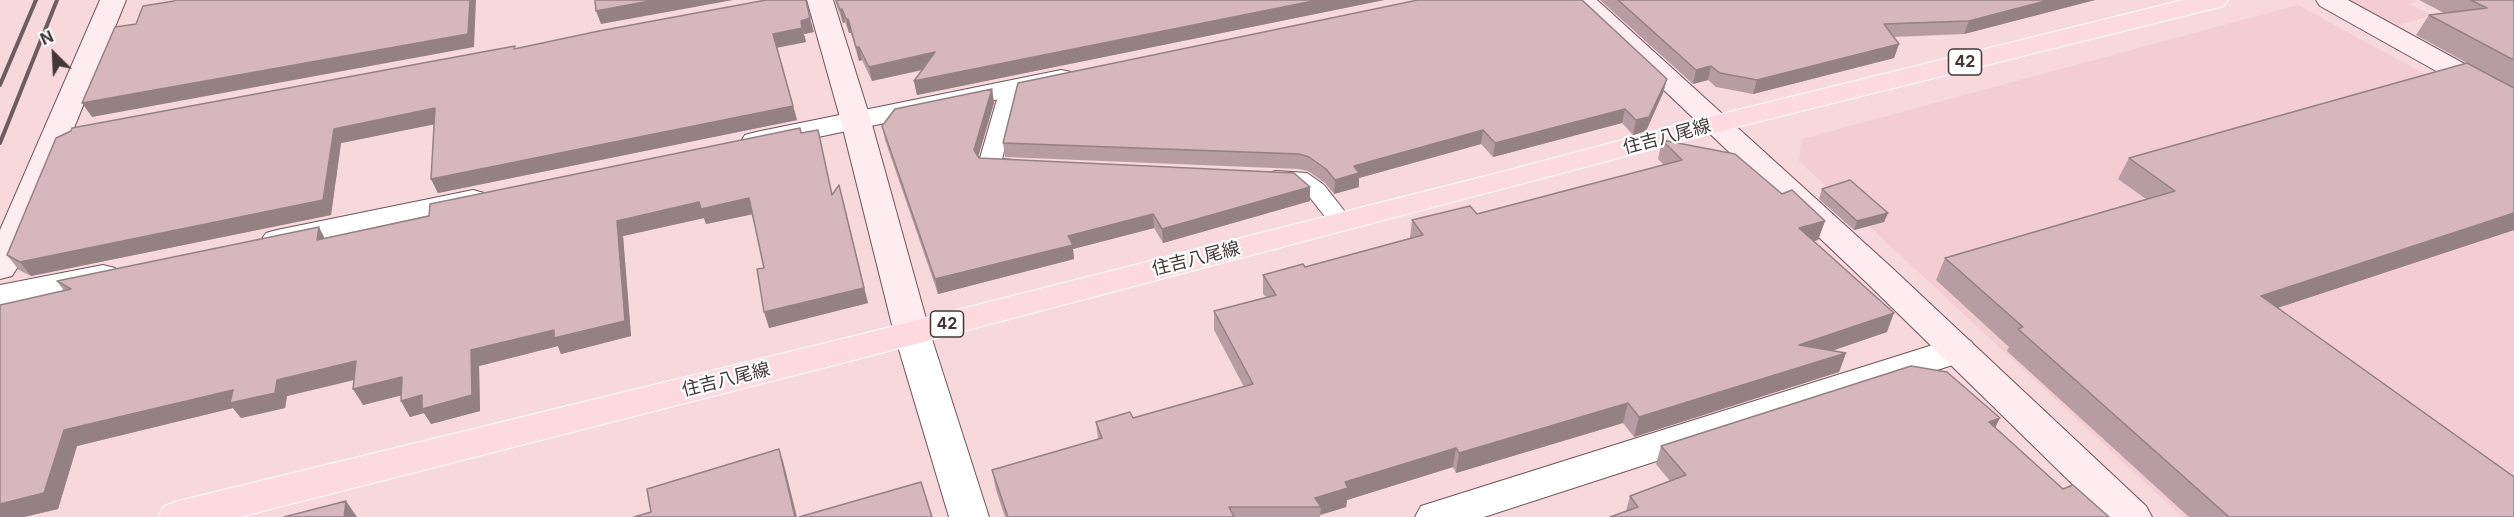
<!DOCTYPE html>
<html>
<head>
<meta charset="utf-8">
<style>
  body { margin:0 }
  #map { position:relative; width:2514px; height:517px; overflow:hidden; background:#f6d8dd; font-family:Inter,sans-serif }
  canvas { display:block }
  .north { position:absolute; left:24px; top:24px; width:60px; height:60px; -webkit-text-stroke:4px #fff; paint-order:stroke; rotate:336deg; font-size:16px; font-weight:700; line-height:24px; text-align:center; color:#433739 }
  .north::after { content:''; display:block; margin:auto; width:21px; height:27px; background:#433739; clip-path:polygon(50% 0,100% 100%,50% 72%,0 100%) }
</style>
</head>
<body>
<div id="map">
<canvas width="2514" height="517"></canvas>
<div class="north">N</div>
</div>
<script>
const c = document.querySelector('canvas').getContext('2d');
c.lineJoin = 'round';
function fillPath(path, color) {
  c.fillStyle = color;
  c.fill(path, 'evenodd');
}
function shape(rows) {
  const path = new Path2D();
  for (const r of rows) {
    path.moveTo(r[0], r[1]);
    for (let i = 2; i < r.length; i += 2) path.lineTo(r[i], r[i + 1]);
  }
  return path;
}
function trace(path, color, width, dash) {
  c.strokeStyle = color;
  c.lineWidth = width;
  c.lineCap = dash ? 'butt' : 'round';
  c.setLineDash(dash || []);
  c.stroke(path);
}
function write(font, color, halo, rows, align = 'center') {
  c.font = font + ' Inter,"Noto Sans JP",sans-serif';
  c.lineWidth = 4.5;
  c.setLineDash([]);
  c.textBaseline = 'middle';
  c.strokeStyle = halo;
  c.fillStyle = color;
  for (const [text, x, y, turn = 0] of rows) {
    c.save();
    c.translate(x, y);
    c.rotate((+turn || 0) * Math.PI / 180);
    c.textAlign = isNaN(turn) ? turn : align;
    if (halo) c.strokeText(text, 0, 0);
    c.fillText(text, 0, 0);
    c.restore();
  }
}
fillPath(shape([
  [2345,0,2413,0,2416,1,2409,4,2432,15,2396,26],
  [2298,5,2514,123,2514,517,2182,517,1799,161,1802,139]
]), '#f3ccd4');
const lane = shape([
  [1010,83,1017,85,1020,89,1002,159,1021,161,1024,166,1021,171,1013,173,981,170,978,165,1000,89,1003,85,1010,83],
  [1276,171,1307,173,1324,185,1353,222,1349,227,1341,229,1333,227,1308,195,1294,185,1268,183,1265,178,1268,173,1276,171]
]);
const street = shape([
  [1061,70,1071,72,1075,78,1071,84,756,150,745,147,741,141,745,135,756,132,1061,70],
  [473,190,484,193,489,200,484,207,277,250,266,247,261,240,266,233,277,230,473,190],
  [103,265,115,268,120,276,115,284,0,309,0,285,103,265],
  [912,321,924,324,930,333,989,517,949,517,894,333,900,324,912,321],
  [1958,337,1971,341,1976,350,1971,359,1484,517,1415,517,1421,506,1958,337]
]);
const secondary = shape([
  [100,0,126,0,17,268,12,276,0,279,0,230,100,0],
  [807,0,833,0,871,121,930,333,924,342,912,345,900,342,894,333,841,121,807,0],
  [1569,0,1597,0,1891,267,2146,506,2152,517,2106,517,1867,283,1569,0],
  [2316,0,2348,0,2514,91,2514,112,2504,109,2320,6,2316,0]
]);
const primary = shape([
  [2183,0,2228,0,2224,6,1725,130,862,358,240,517,158,517,164,506,178,501,862,334,1509,170,1705,118,2183,0]
]);
trace(lane, '#6f555a', 2);
trace(street, '#6f555a', 2);
trace(secondary, '#6f555a', 2);
trace(primary, '#fff', 2);
fillPath(lane, '#fff');
fillPath(street, '#fff');
fillPath(secondary, '#feecf0');
fillPath(primary, '#fdd9e0');
trace(shape([
  [0,85,36,0],
  [0,143,57,0]
]), '#6e5d60', 4);
fillPath(shape([
  [766,0,814,32,804,34,806,42,777,47,797,120,438,193,431,179,434,124,341,143,331,215,31,276,19,270,7,255,516,49],
  [835,0,1384,0,917,95,914,81,923,70,872,81,862,60,859,61,851,33,849,33,845,22,843,23],
  [1600,0,2095,0,1964,34,1894,37,1899,44,1894,58,1753,94,1716,87,1708,80,1693,84],
  [2419,0,2514,0,2514,230,2277,308,2514,517,2189,517,2007,351,2009,347,1936,280,1945,258,2146,199,2118,179,2129,158,2467,63,2416,35,2429,15,2444,13],
  [1667,79,1663,93,1646,131,1633,135,1622,123,1493,157,1481,144,1359,178,1359,187,1334,194,1325,183,1308,171,1299,169,1005,157,1003,143],
  [992,89,994,103,978,157,979,158,1310,201,1163,243,1154,228,1073,249,1074,259,938,294,885,140,882,126],
  [818,130,832,195,868,303,769,328,764,268,752,214,706,224,704,218,623,236,631,336,561,354,558,346,479,366,480,411,431,424,424,413,410,417,401,401,401,395,363,405,354,380,287,396,285,408,241,418,233,408,77,446,58,509,24,517,0,517,64,291,57,281,325,238],
  [1662,140,1782,194,1825,221,1818,240,1813,241,1887,332,1832,351,1846,353,1839,372,1634,437,1623,423,1456,473,1453,467,1347,500,1346,507,1320,515,1320,517,1005,517,996,490,992,470,1098,439,1096,422,1133,418,1244,387,1214,330,1214,311,1266,297,1263,294,1263,275,1305,267,1410,238,1412,220,1477,214,1664,165,1658,159],
  [1822,189,1888,213,1884,222,1854,230,1819,199],
  [1995,427,2063,489,1626,511,1630,496,1670,481,1656,464,1661,446]
]), '#b79da3');
fillPath(shape([
  [470,0,476,0,474,47,92,117,82,103],
  [655,0,733,0,601,24,596,11],
  [1318,0,1384,0,917,95,914,81],
  [2049,0,2095,0,1964,34,1969,21],
  [842,9,845,22,843,23,840,10],
  [810,18,814,32,804,34,801,21],
  [846,19,848,19,851,33,849,33],
  [802,28,806,42,776,48,773,34],
  [1899,44,1894,58,1753,94,1757,80],
  [856,47,859,47,862,60,859,61],
  [935,52,938,66,872,81,869,67],
  [1711,66,1708,80,1693,84,1696,70],
  [1667,79,1663,93,1646,131,1633,135,1636,120],
  [992,89,994,103,976,164,974,150],
  [793,106,797,120,438,193,431,179],
  [435,108,441,123,341,143,331,215,31,276,20,262,334,129],
  [1625,109,1622,123,1493,157,1495,143],
  [1483,130,1481,144,1359,178,1359,187,1334,194,1335,180,1354,166],
  [1310,187,1310,201,1163,243,1162,229],
  [749,198,754,214,706,224,704,218,623,236,631,336,561,354,558,346,479,366,480,411,431,424,424,413,410,417,401,401,471,350,554,330,617,221,699,202],
  [843,200,868,303,769,328,764,312],
  [1888,213,1884,222,1854,230,1857,221],
  [2514,213,2514,230,2247,318,2261,296],
  [1153,214,1154,228,1073,249,1074,259,938,294,935,279,1068,236],
  [1825,221,1818,240,1792,247,1799,228],
  [319,227,327,243,317,240],
  [1894,313,1887,332,1792,364,1799,345],
  [1846,353,1839,372,1634,437,1639,417],
  [356,361,366,377,287,396,285,408,241,418,233,408,77,446,58,509,24,517,0,517,0,504,64,430,233,390],
  [402,377,411,393,363,405,353,389],
  [1628,403,1623,423,1456,473,1459,453],
  [2000,418,1991,436,1989,422],
  [1456,448,1453,467,1347,500,1346,507,1320,515,1321,507,1315,498,1345,482],
  [779,449,783,461,797,517,795,517],
  [346,501,357,517,344,517]
]), '#958084');
const building = shape([
  [175,0,470,0,468,34,82,103,115,27,136,24,143,6,174,1,175,0],
  [595,0,655,0,596,11,595,0],
  [766,0,806,0,810,18,801,21,802,28,773,34,793,106,431,179,435,108,334,129,323,200,20,262,7,255,56,138,71,131,72,128,515,46,514,49,599,31,766,0],
  [836,0,1318,0,914,81,935,52,869,67,859,47,856,47,848,19,846,19,842,9,840,10,836,0],
  [1418,0,1582,0,1667,79,1649,117,1636,120,1625,109,1495,143,1483,130,1354,166,1359,173,1335,180,1326,169,1309,157,1299,154,1003,143,1018,83,1418,0],
  [1618,0,2049,0,1969,21,1884,24,1899,44,1757,80,1720,73,1711,66,1696,70,1618,0],
  [2471,0,2514,0,2514,60,2429,15,2487,8,2471,0],
  [2467,63,2514,88,2514,213,2261,296,2514,477,2514,517,2229,517,2018,329,2023,327,1945,258,2175,191,2129,158,2467,63],
  [992,89,974,150,979,158,1294,173,1310,187,1162,229,1153,214,1068,236,1073,245,935,279,882,126,895,109,992,89],
  [800,128,801,133,818,130,832,195,839,185,864,288,764,312,757,269,764,268,749,198,701,209,699,202,617,221,625,321,554,338,554,330,471,350,472,395,422,409,422,395,401,401,402,377,353,389,356,361,277,380,275,393,230,403,233,390,64,430,44,493,0,504,0,305,71,289,57,281,319,227,317,240,429,216,430,204,800,128],
  [1662,140,1735,154,1782,194,1792,190,1825,221,1799,228,1894,313,1799,345,1846,353,1639,417,1628,403,1459,453,1456,448,1345,482,1348,488,1315,498,1321,507,1229,507,1234,517,1008,517,992,470,1102,438,1096,422,1130,412,1133,418,1253,384,1214,311,1276,295,1263,275,1303,264,1305,267,1423,235,1412,220,1470,206,1477,214,1682,160,1662,140],
  [1850,180,1888,213,1857,221,1822,189,1850,180],
  [1911,366,1947,372,2000,418,1989,422,2063,489,2073,485,2109,517,1610,517,1638,507,1630,496,1686,475,1661,446,1911,366],
  [779,449,795,517,634,517,651,512,647,489,779,449],
  [921,482,932,517,799,517,921,482],
  [346,501,344,517,284,517,346,501]
]);
fillPath(building, '#d5b7bd');
trace(building, '#958084', 1.5);
for (const [x, y, w] of [
  [1965,62,33],
  [947,324,33]
]) {
  const box = new Path2D();
  box.roundRect(x - w / 2, y - 13, w, 26, 4.5);
  c.fillStyle = '#fff';
  c.fill(box);
  trace(box, '#433739', 1.5);
}
write('bold 16px', '#433739', null, [
  ["42",1965,62],
  ["42",947,324]
]);
write('18px', '#433739', '#fff', [
  ["住吉八尾線",1667,137,-15],
  ["住吉八尾線",1196,259,-14],
  ["住吉八尾線",726,380,-14]
]);
</script>
</body>
</html>
